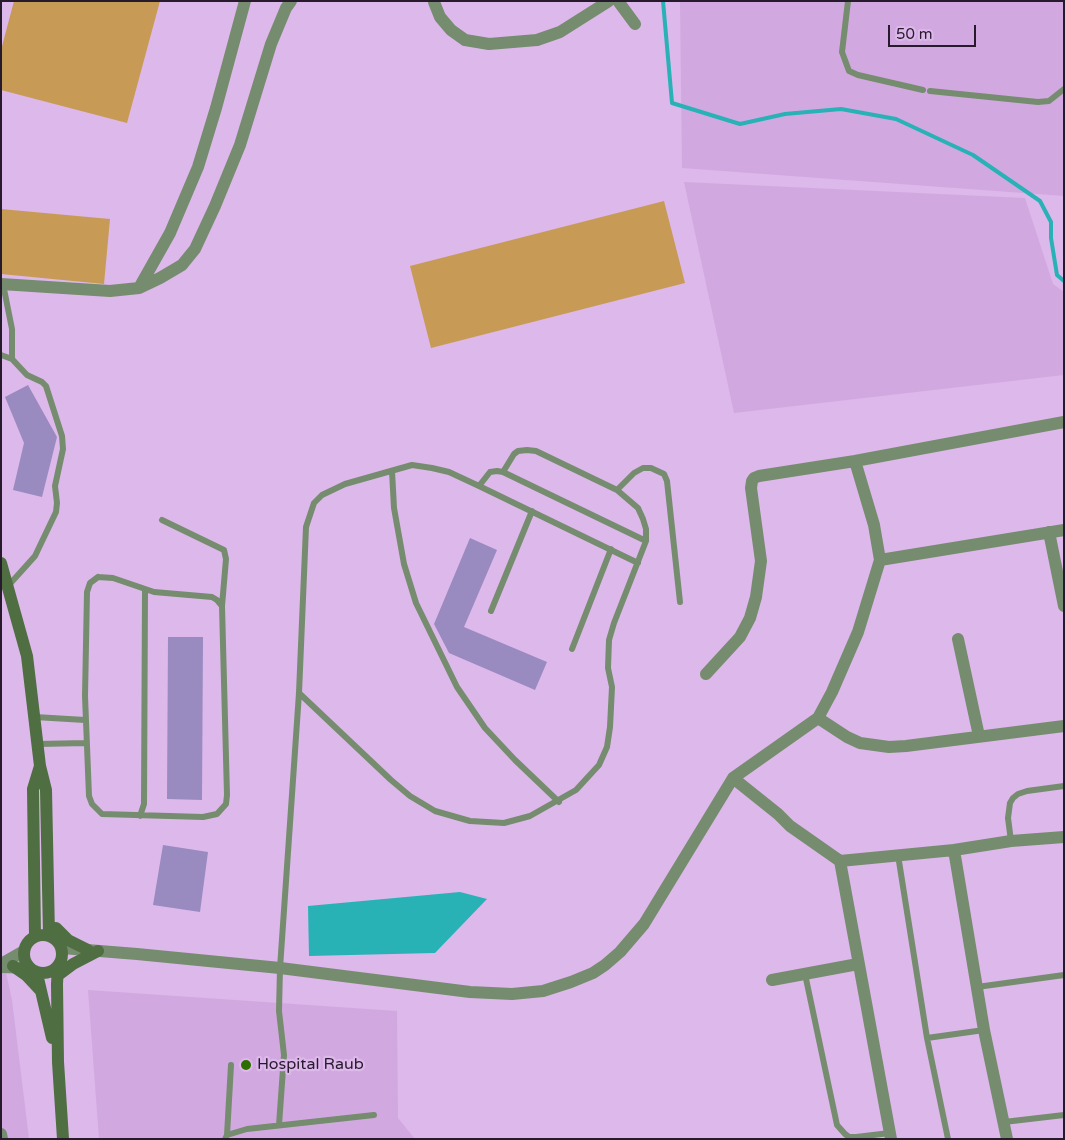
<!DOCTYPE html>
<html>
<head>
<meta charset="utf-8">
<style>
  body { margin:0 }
  #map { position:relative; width:1065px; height:1140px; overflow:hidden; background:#ddb8eb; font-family:"Varela Round",sans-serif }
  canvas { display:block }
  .frame { position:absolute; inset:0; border:2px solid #281a2d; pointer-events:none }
  .scale { position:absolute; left:888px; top:25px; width:88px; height:22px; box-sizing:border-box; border:2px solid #281a2d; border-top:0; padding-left:6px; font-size:15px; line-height:18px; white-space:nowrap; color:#281a2d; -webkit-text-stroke:4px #ddb8eb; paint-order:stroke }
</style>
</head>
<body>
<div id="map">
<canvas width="1065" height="1140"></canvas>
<div class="frame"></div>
<div class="scale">50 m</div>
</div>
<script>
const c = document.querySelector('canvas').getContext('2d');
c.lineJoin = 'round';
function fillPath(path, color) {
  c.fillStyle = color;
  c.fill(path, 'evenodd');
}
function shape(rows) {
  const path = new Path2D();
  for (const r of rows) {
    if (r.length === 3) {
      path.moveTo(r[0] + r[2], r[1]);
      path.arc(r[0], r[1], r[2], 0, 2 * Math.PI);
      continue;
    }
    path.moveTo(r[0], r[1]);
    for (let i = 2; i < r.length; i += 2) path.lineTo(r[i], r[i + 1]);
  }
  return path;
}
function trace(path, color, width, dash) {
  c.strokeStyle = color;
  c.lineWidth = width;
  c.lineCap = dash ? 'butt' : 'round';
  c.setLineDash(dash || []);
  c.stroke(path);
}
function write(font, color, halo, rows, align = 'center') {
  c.font = font + ' "Varela Round",sans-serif';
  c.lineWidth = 4.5;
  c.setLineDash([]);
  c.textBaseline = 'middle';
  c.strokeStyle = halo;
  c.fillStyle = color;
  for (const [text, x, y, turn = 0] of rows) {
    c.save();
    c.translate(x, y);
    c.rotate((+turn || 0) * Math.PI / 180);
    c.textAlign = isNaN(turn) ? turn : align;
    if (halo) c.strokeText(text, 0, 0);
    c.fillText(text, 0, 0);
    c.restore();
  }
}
fillPath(shape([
  [680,1,1064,1,1064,196,682,168],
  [684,182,1025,198,1053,284,1064,292,1064,375,734,413],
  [1,950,12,1000,29,1139,1,1139],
  [88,990,397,1011,398,1118,415,1139,99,1139]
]), '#d1a9e0');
fillPath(shape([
  [14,1,160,1,127,123,1,90,1,50],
  [664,201,685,283,431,348,410,266],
  [1,209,110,219,104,284,1,274]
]), '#c79b55');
fillPath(shape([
  [460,892,487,899,435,953,309,956,308,906]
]), '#28b2b5');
trace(shape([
  [663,1,672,103,740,124,785,114,841,109,896,119,973,155,1040,201,1051,222,1051,238,1057,275,1064,281]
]), '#28b2b5', 4);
fillPath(shape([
  [28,385,57,437,42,497,13,490,24,443,5,397],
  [470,538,497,550,464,627,547,662,535,690,449,653,434,624],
  [168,637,203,637,202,800,167,799],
  [163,845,208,852,200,912,153,905]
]), '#998ac0');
trace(shape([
  [848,1,842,52,849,71,858,75,923,90],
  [930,91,1038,102,1049,101,1064,89],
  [3,284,12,329,12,359],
  [1,355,12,359,27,375,42,382,46,386,62,436,63,449,55,486,57,503,56,512,35,556,8,586],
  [392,471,394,508,404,564,416,603,457,687,485,728,515,760,559,802],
  [479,486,490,472,497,471,503,472,646,541],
  [617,490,634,473,643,468,651,468,664,474,667,481,680,602],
  [162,520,224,550,226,559,222,606],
  [98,577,113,578,154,592,212,597,217,600,222,606,227,795,226,804,217,814,203,817,102,814,92,804,89,796,85,696,87,592,90,583,98,577],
  [491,611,532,511],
  [572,649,611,549],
  [299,693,391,780,410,796,435,811,470,821,504,823,530,816,576,790,599,765,607,747,610,727,612,687,608,668,609,640,614,623,646,541,646,529,643,519,638,508,617,490,536,451,527,450,518,451,514,454,503,472],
  [35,717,85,720],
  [38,744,86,743],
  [140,816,144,804,145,590],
  [1011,841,1008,818,1010,803,1013,798,1018,794,1027,791,1064,786],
  [898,855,927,1038,948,1139],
  [805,974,837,1125,845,1134,849,1137,856,1137,890,1133],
  [977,987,1064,975],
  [927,1038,984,1030],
  [1004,1122,1064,1115],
  [279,1125,284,1055,279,1011,280,968,299,693,306,527,314,503,322,495,345,484,412,465,432,468,449,472,479,486,638,563],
  [227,1135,231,1065],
  [225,1139,227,1135,247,1129,374,1115]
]), '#768c6e', 6);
trace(shape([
  [618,1,635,24],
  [434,2,440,17,451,30,465,40,489,44,537,40,560,32,609,1],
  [1,284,110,291,139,288,160,278,182,265,195,249,215,206,240,145,271,44,286,8,291,1],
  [139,288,170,233,198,167,216,108,245,1],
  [1049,532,1064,606],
  [880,560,1064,530],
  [958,639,979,736],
  [706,674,740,637,750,618,756,597,761,561,751,488,752,481,754,478,759,476,855,461,1064,422],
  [818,718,847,737,860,743,889,747,906,746,1064,726],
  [733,778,778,814,790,826,840,861,954,850,1011,841,1064,837],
  [954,850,984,1030,1007,1139],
  [840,861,891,1139],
  [62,948,137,954,280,968,470,992,512,994,543,991,571,982,593,973,605,965,620,952,644,924,733,778,818,718,832,692,858,632,880,560,874,525,855,461],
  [1,964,24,951],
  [1,967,30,968],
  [772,980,858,964],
  [1,1134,2,1139]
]), '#768c6e', 12);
trace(shape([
  [1,563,27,656,40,766,46,790,49,935],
  [56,928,68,940,88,950],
  [43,954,19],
  [35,936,33,789,40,766],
  [13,966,26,975,40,990],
  [58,967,57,984,58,1062,63,1139],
  [35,971,38,978,52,1038],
  [57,976,73,964,98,951]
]), '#4f6e42', 12);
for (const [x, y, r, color] of [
  [246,1065,6,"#2e6d00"]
]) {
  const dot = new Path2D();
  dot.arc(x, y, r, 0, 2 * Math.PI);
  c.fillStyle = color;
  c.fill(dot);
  trace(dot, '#ddb8eb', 2);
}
write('16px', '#281a2d', '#ddb8eb', [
  ["Hospital Raub",257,1065]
], 'left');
</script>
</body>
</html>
